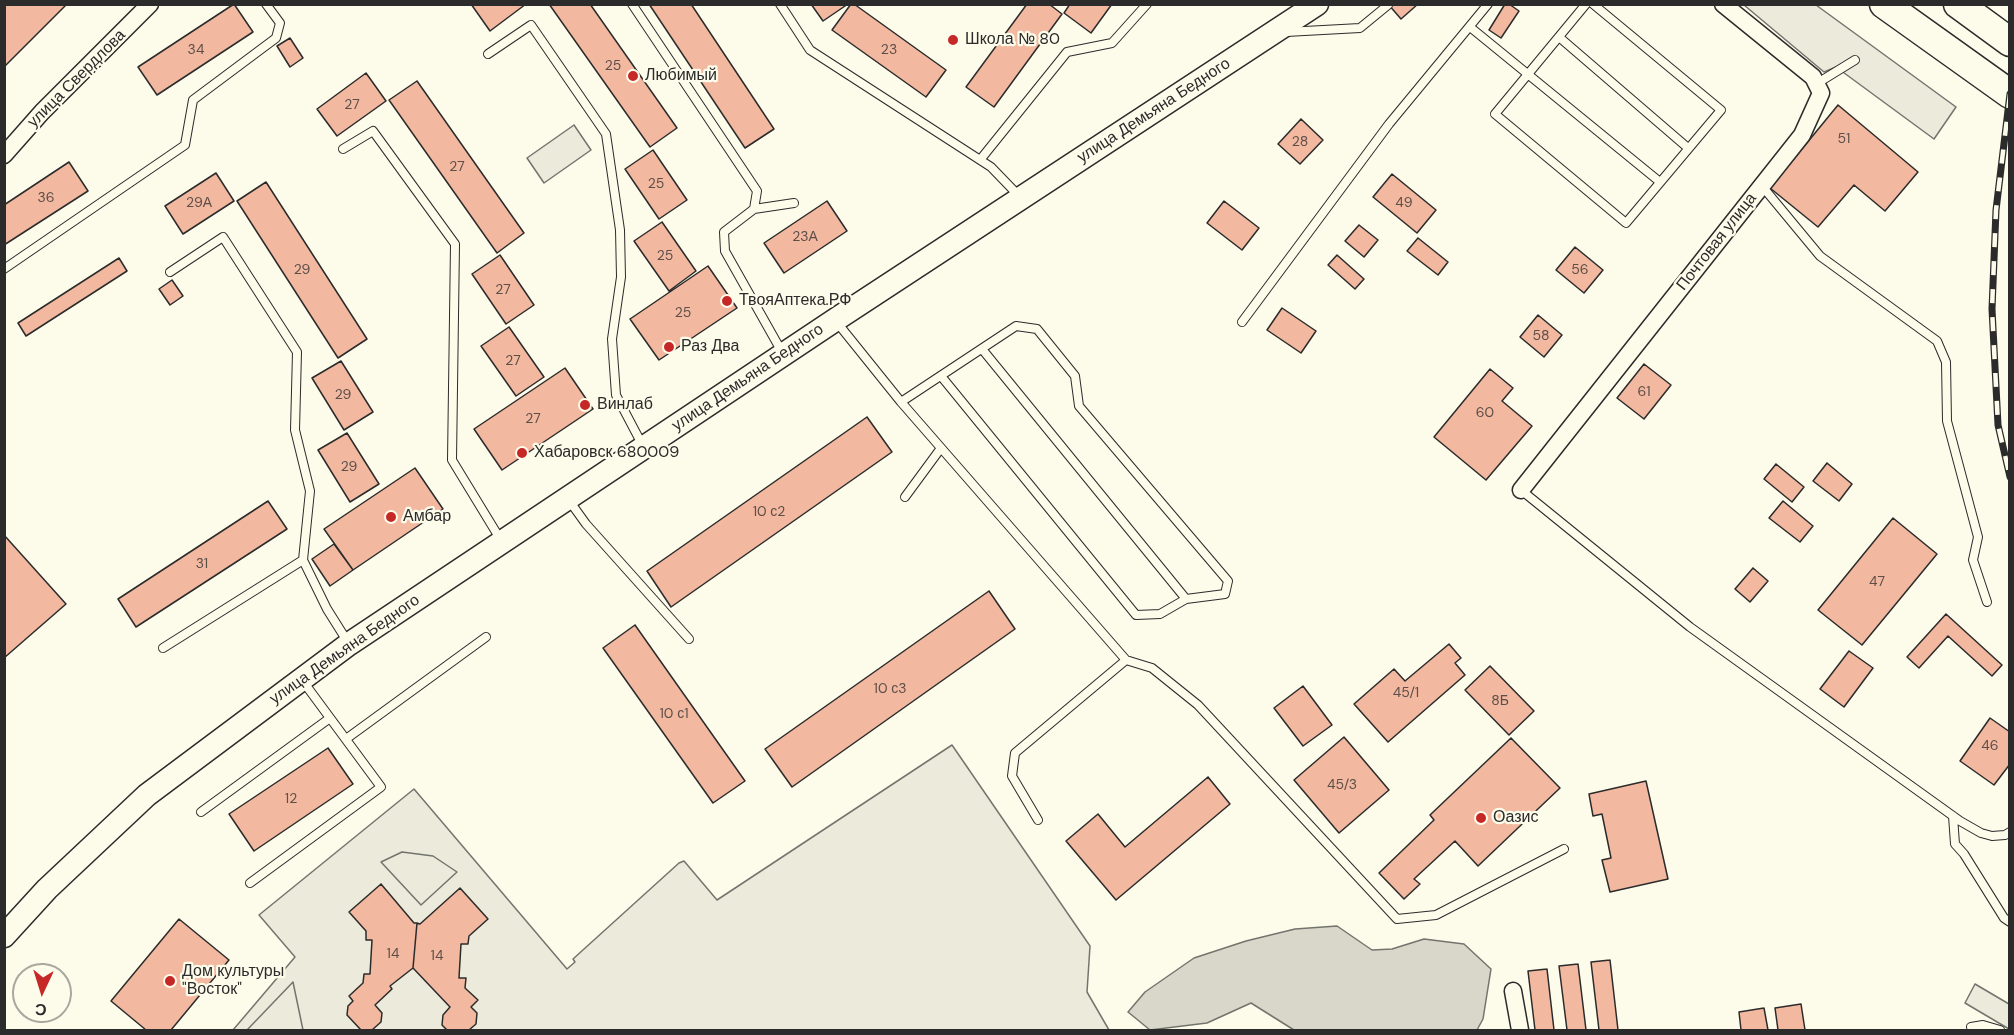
<!DOCTYPE html>
<html>
<head>
<meta charset="utf-8">
<style>
  body { margin:0 }
  #map { position:relative; width:2014px; height:1035px; overflow:hidden; background:#fdfbea; font-family:"DM Sans",sans-serif }
  canvas { display:block }
  .frame { position:absolute; inset:0; border:6px solid #2b2b2b; pointer-events:none }
  .north { position:absolute; left:12px; top:963px; width:60px; height:60px; box-sizing:border-box; background:#fdfbea; border:2px solid #a9a89e; border-radius:50%; rotate:184deg; font-size:16px; font-weight:700; line-height:24px; text-align:center; color:#2b2b2b }
  .north::after { content:''; display:block; margin:auto; width:21px; height:27px; background:#c62828; clip-path:polygon(50% 0,100% 100%,50% 72%,0 100%) }
</style>
</head>
<body>
<div id="map">
<canvas width="2014" height="1035"></canvas>
<div class="frame"></div>
<div class="north">С</div>
</div>
<script>
const c = document.querySelector('canvas').getContext('2d');
c.lineJoin = 'round';
function fillPath(path, color) {
  c.fillStyle = color;
  c.fill(path, 'evenodd');
}
function shape(rows) {
  const path = new Path2D();
  for (const r of rows) {
    path.moveTo(r[0], r[1]);
    for (let i = 2; i < r.length; i += 2) path.lineTo(r[i], r[i + 1]);
  }
  return path;
}
function trace(path, color, width, dash) {
  c.strokeStyle = color;
  c.lineWidth = width;
  c.lineCap = dash ? 'butt' : 'round';
  c.setLineDash(dash || []);
  c.stroke(path);
}
function write(font, color, halo, rows, align = 'center') {
  c.font = font + ' "DM Sans",sans-serif';
  c.lineWidth = 4.5;
  c.setLineDash([]);
  c.textBaseline = 'middle';
  c.strokeStyle = halo;
  c.fillStyle = color;
  for (const [text, x, y, turn = 0] of rows) {
    c.save();
    c.translate(x, y);
    c.rotate((+turn || 0) * Math.PI / 180);
    c.textAlign = isNaN(turn) ? turn : align;
    if (halo) c.strokeText(text, 0, 0);
    c.fillText(text, 0, 0);
    c.restore();
  }
}
const green = shape([
  [574,125,591,150,544,183,527,158,574,125],
  [952,745,1090,946,1087,992,1109,1030,233,1030,295,957,259,915,414,789,567,969,575,962,573,959,679,863,684,861,717,900,952,745]
]);
fillPath(green, '#ecebdb');
trace(green, '#74746e', 1.5);
const parking = shape([
  [1744,5,1816,5,1956,107,1934,139,1836,67,1824,72,1744,5],
  [402,852,433,856,457,872,421,905,381,862,402,852],
  [293,982,303,1030,247,1030,293,982],
  [1975,984,2009,1004,2009,1029,1965,1003,1975,984]
]);
fillPath(parking, '#eceadb');
trace(parking, '#74746e', 1.5);
const water = shape([
  [1337,926,1372,950,1392,949,1424,939,1464,944,1491,969,1483,1019,1477,1030,1294,1030,1251,1003,1207,1023,1150,1030,1128,1012,1145,992,1194,958,1246,941,1295,929,1337,926]
]);
fillPath(water, '#d8d7c9');
trace(water, '#74746e', 1.5);
const building = shape([
  [4,4,67,4,4,67,4,4],
  [234,4,253,32,157,95,138,67,234,4],
  [471,4,526,4,490,31,471,4],
  [549,4,590,4,677,128,650,147,549,4],
  [649,4,691,4,774,129,745,148,649,4],
  [811,4,848,4,823,21,811,4],
  [851,4,854,4,946,70,926,97,832,30,851,4],
  [1027,4,1049,4,1062,14,994,107,966,87,1027,4],
  [1070,4,1112,4,1091,33,1064,13,1070,4],
  [1388,4,1418,4,1401,19,1388,4],
  [1505,4,1509,4,1519,11,1501,38,1489,30,1505,4],
  [290,38,303,58,290,67,277,46,290,38],
  [366,73,386,101,337,136,317,109,366,73],
  [417,81,524,233,497,253,389,100,417,81],
  [1838,105,1918,172,1885,211,1854,185,1818,227,1770,188,1838,105],
  [1301,119,1323,140,1300,164,1278,144,1301,119],
  [653,150,687,200,659,219,625,169,653,150],
  [69,162,88,191,4,245,4,205,69,162],
  [216,173,234,201,183,234,165,206,216,173],
  [1392,174,1436,210,1417,233,1373,197,1392,174],
  [266,182,367,339,338,358,237,201,266,182],
  [827,201,847,231,784,273,764,243,827,201],
  [1224,201,1259,228,1242,250,1207,223,1224,201],
  [662,222,696,271,669,291,634,241,662,222],
  [1359,225,1378,240,1364,257,1345,241,1359,225],
  [1418,238,1448,262,1438,275,1407,251,1418,238],
  [1575,247,1603,270,1584,293,1556,270,1575,247],
  [500,255,534,305,506,324,472,274,500,255],
  [1337,255,1364,279,1355,289,1328,265,1337,255],
  [119,258,127,271,26,336,18,323,119,258],
  [708,266,737,308,659,360,630,319,708,266],
  [172,280,183,296,170,305,159,289,172,280],
  [1282,308,1316,331,1301,353,1267,330,1282,308],
  [1538,315,1562,335,1544,357,1520,337,1538,315],
  [509,327,544,377,516,396,481,346,509,327],
  [341,361,373,412,344,430,312,378,341,361],
  [1644,364,1671,385,1644,419,1617,398,1644,364],
  [565,368,593,409,502,470,474,429,565,368],
  [1490,369,1513,388,1502,401,1532,426,1486,480,1434,437,1490,369],
  [867,417,892,452,671,607,647,571,867,417],
  [347,433,379,484,350,502,318,450,347,433],
  [1827,463,1852,484,1839,501,1813,481,1827,463],
  [1776,464,1804,487,1792,502,1764,479,1776,464],
  [415,468,443,509,353,570,324,529,415,468],
  [268,501,287,529,136,627,118,599,268,501],
  [1783,501,1813,526,1800,542,1769,518,1783,501],
  [1893,518,1937,554,1862,645,1818,610,1893,518],
  [4,535,66,604,4,658,4,535],
  [334,544,353,570,330,586,312,559,334,544],
  [1753,568,1768,581,1750,602,1735,589,1753,568],
  [989,591,1015,629,792,787,765,749,989,591],
  [1946,614,2002,665,1992,676,1948,636,1919,668,1907,657,1946,614],
  [635,625,745,781,713,803,603,648,635,625],
  [1449,644,1461,658,1455,663,1465,675,1388,742,1354,704,1394,669,1405,681,1449,644],
  [1849,651,1873,668,1844,707,1820,689,1849,651],
  [1490,666,1534,711,1509,735,1465,690,1490,666],
  [1303,686,1332,725,1303,746,1274,708,1303,686],
  [1990,718,2010,732,2010,764,1994,785,1960,761,1990,718],
  [1344,737,1389,790,1339,833,1294,780,1344,737],
  [1511,738,1560,788,1478,866,1455,841,1414,879,1420,884,1404,899,1379,873,1434,820,1430,815,1511,738],
  [328,748,353,784,254,851,229,814,328,748],
  [1208,777,1230,804,1116,900,1066,841,1098,814,1125,847,1208,777],
  [1646,781,1668,879,1610,892,1602,860,1611,858,1602,814,1593,816,1589,794,1646,781],
  [381,884,414,923,417,923,413,968,390,986,392,989,375,1005,382,1013,381,1022,372,1030,361,1030,347,1015,348,1006,353,1001,349,996,363,983,364,974,370,974,372,940,366,940,366,931,349,912,381,884],
  [460,888,488,919,469,936,468,944,461,944,459,978,466,978,465,988,478,1000,471,1007,477,1013,476,1024,469,1030,447,1030,442,1025,443,1015,450,1007,413,968,417,923,420,924,460,888],
  [179,919,229,960,171,1030,146,1030,111,1001,179,919],
  [1610,960,1618,1030,1599,1030,1591,962,1610,960],
  [1578,964,1586,1030,1567,1030,1559,966,1578,964],
  [1547,969,1554,1030,1535,1030,1528,971,1547,969],
  [1801,1004,1805,1030,1778,1030,1775,1008,1801,1004],
  [1764,1008,1768,1030,1741,1030,1739,1012,1764,1008]
]);
fillPath(building, '#f2b8a0');
trace(building, '#2b2b2b', 1.5);
const lane = shape([
  [632,4,757,191,754,209],
  [780,4,810,50,991,167,1020,197],
  [1586,4,1495,114,1626,223,1721,110,1593,4],
  [1470,27,1660,182],
  [1286,32,1360,28,1388,5],
  [1559,37,1688,148],
  [488,54,531,25,606,134,620,230,621,277,612,339,616,395,644,448],
  [1816,84,1855,60],
  [343,149,373,131,455,244,452,460,502,542],
  [980,160,1067,52,1112,43,1147,4],
  [1762,186,1820,256,1937,341,1946,362,1947,421,1978,537,1973,560,1987,602],
  [4,269,185,145,193,100,276,38,280,23,266,4],
  [170,272,223,237,297,352,295,430,310,491,303,560,327,609,349,644],
  [835,320,901,402,1126,660,1152,668,1198,705,1397,919,1436,915,1564,849],
  [1242,322,1389,124,1488,4],
  [782,352,725,251,724,232,754,209,794,203],
  [941,376,1136,615,1160,614,1186,599],
  [901,402,1016,326,1037,329,1075,376,1079,406,1228,581,1225,594,1186,599,982,349],
  [1521,490,1690,627,1960,821,1981,833,1992,836,2005,835,2010,832],
  [905,497,941,448],
  [568,499,586,524,689,639],
  [163,648,303,560],
  [346,739,486,637],
  [201,812,330,718],
  [1953,816,1955,844,1964,854,2004,918,2010,922],
  [1038,820,1012,776,1015,753,1126,660],
  [250,883,381,787,302,680],
  [1971,1027,1983,1025,2000,1030]
]);
const street = shape([
  [4,155,42,112,150,4],
  [1521,490,1802,135,1821,93,1813,77,1723,4],
  [1513,991,1520,1030]
]);
const secondary = shape([
  [4,936,47,889,147,795,349,644,835,320,1317,4]
]);
const highway = shape([
  [1884,4,2010,94],
  [1958,4,2010,42]
]);
trace(lane, '#2b2b2b', 10);
trace(street, '#2b2b2b', 19);
trace(secondary, '#2b2b2b', 25);
trace(highway, '#2b2b2b', 31);
trace(lane, '#fdfbea', 8);
trace(street, '#fdfbea', 16);
trace(secondary, '#fdfbea', 22);
trace(highway, '#fdfbea', 28);
const rail = shape([
  [2010,94,1996,210,1992,309,1998,425,2010,477]
]);
trace(rail, '#2b2b2b', 7);
trace(rail, '#fdfbea', 4.5, [14]);
for (const [x, y, r, color] of [
  [953,40,6,"#c62828"],
  [633,76,6,"#c62828"],
  [727,301,6,"#c62828"],
  [669,347,6,"#c62828"],
  [585,405,6,"#c62828"],
  [522,453,6,"#c62828"],
  [391,517,6,"#c62828"],
  [1481,818,6,"#c62828"],
  [170,981,6,"#c62828"]
]) {
  const dot = new Path2D();
  dot.arc(x, y, r, 0, 2 * Math.PI);
  c.fillStyle = color;
  c.fill(dot);
  trace(dot, '#fdfbea', 2);
}
write('14px', '#5d4e48', null, [
  ["34",196,50],
  ["23",889,50],
  ["25",613,66],
  ["27",352,105],
  ["51",1844,139],
  ["28",1300,142],
  ["27",457,167],
  ["25",656,184],
  ["36",46,198],
  ["29А",199,203],
  ["49",1404,203],
  ["23А",805,237],
  ["25",665,256],
  ["29",302,270],
  ["56",1580,270],
  ["27",503,290],
  ["25",683,313],
  ["58",1541,336],
  ["27",513,361],
  ["61",1644,392],
  ["29",343,395],
  ["60",1485,413],
  ["27",533,419],
  ["29",349,467],
  ["10 с2",769,512],
  ["31",202,564],
  ["47",1877,582],
  ["10 с3",890,689],
  ["45/1",1406,693],
  ["8Б",1500,701],
  ["10 с1",674,714],
  ["46",1990,746],
  ["45/3",1342,785],
  ["12",291,799],
  ["14",393,954],
  ["14",437,956]
]);
write('16px', '#2b2b2b', '#fdfbea', [
  ["Школа № 80",965,40],
  ["Любимый",645,76],
  ["ТвояАптека.РФ",739,301],
  ["Раз Два",681,347],
  ["Винлаб",597,405],
  ["Хабаровск 680009",534,453],
  ["Амбар",403,517],
  ["Оазис",1493,818],
  ["Дом культуры",182,972],
  ["\"Восток\"",182,990]
], 'left');
write('16px', '#2b2b2b', '#fdfbea', [
  ["улица Свердлова",77,79,-45],
  ["улица Демьяна Бедного",1154,111,-33],
  ["Почтовая улица",1717,242,-52],
  ["улица Демьяна Бедного",748,378,-34],
  ["улица Демьяна Бедного",345,650,-35]
]);
</script>
</body>
</html>
